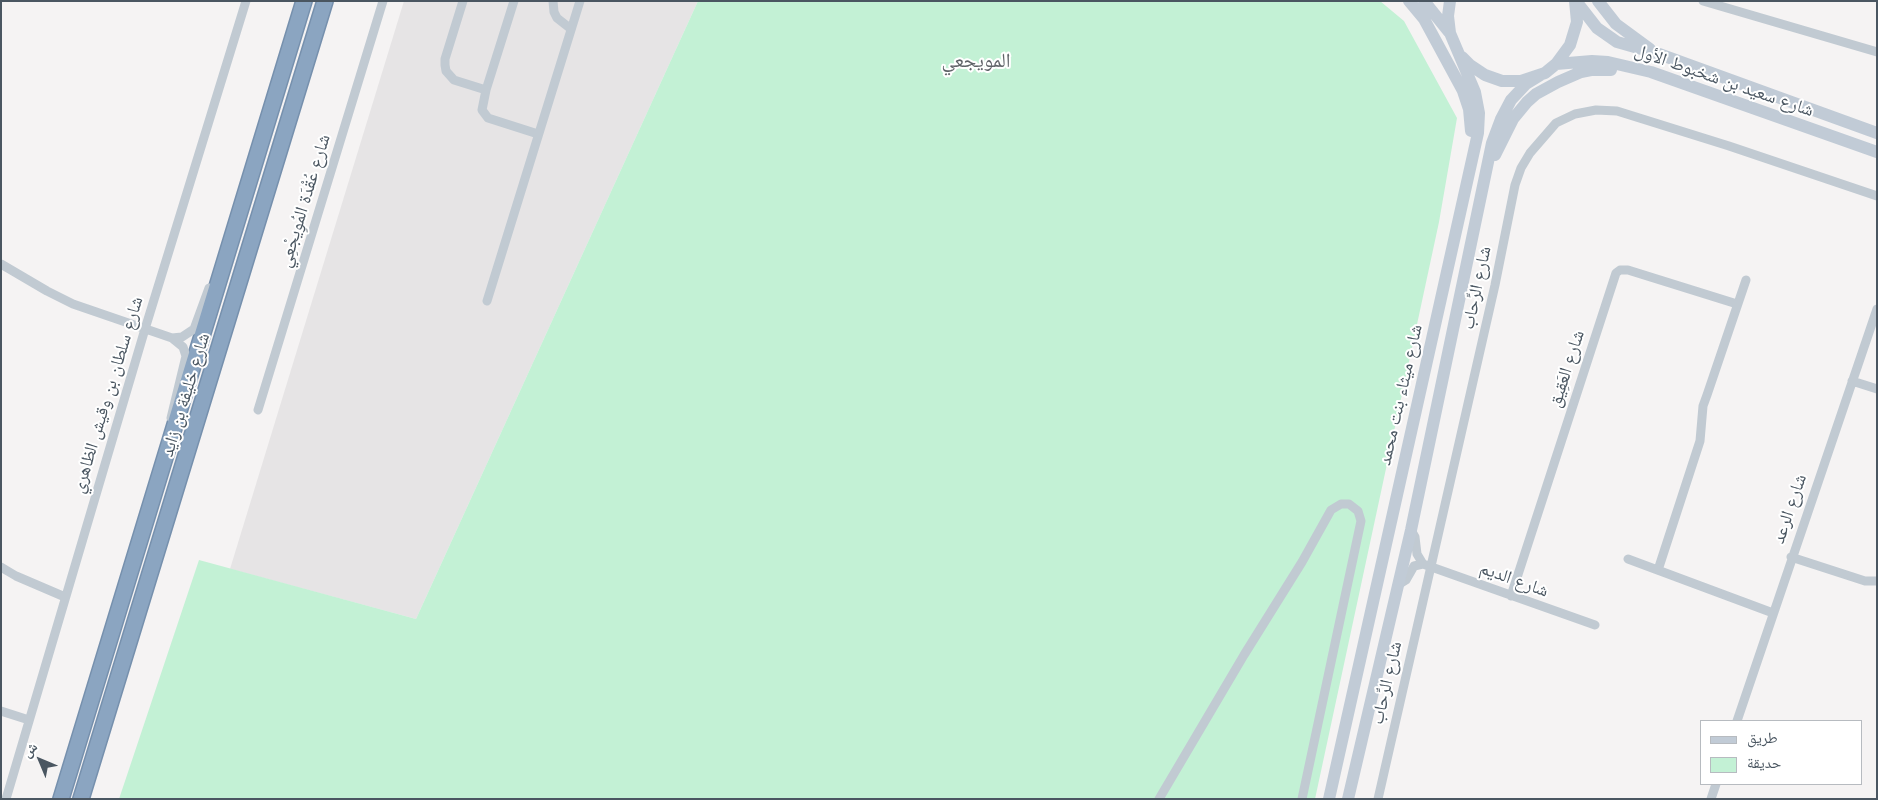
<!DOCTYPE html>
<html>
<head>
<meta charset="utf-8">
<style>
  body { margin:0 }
  #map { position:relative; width:1878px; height:800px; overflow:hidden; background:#f5f3f3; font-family:Arial,"Noto Naskh Arabic",sans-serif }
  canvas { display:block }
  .frame { position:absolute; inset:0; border:2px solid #4a5661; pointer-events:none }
  .legend { position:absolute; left:1700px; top:720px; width:162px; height:65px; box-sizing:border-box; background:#fff; border:1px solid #b7bbc0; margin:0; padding:6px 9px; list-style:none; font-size:15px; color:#4a5661 }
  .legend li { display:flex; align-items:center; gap:10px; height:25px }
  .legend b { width:25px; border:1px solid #b7bbc0 }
  .north { position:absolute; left:15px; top:735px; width:50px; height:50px; -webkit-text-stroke:4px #fff; paint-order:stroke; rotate:315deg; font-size:14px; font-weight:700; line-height:20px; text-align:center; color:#4a5661 }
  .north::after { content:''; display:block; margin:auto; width:18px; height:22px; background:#4a5661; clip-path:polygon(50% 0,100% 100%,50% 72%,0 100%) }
</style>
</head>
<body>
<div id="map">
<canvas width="1878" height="800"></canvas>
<div class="frame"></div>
<ul class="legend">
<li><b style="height:6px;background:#c1cbd6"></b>طريق</li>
<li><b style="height:14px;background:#c3f1d5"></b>حديقة</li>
</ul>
<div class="north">ش</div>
</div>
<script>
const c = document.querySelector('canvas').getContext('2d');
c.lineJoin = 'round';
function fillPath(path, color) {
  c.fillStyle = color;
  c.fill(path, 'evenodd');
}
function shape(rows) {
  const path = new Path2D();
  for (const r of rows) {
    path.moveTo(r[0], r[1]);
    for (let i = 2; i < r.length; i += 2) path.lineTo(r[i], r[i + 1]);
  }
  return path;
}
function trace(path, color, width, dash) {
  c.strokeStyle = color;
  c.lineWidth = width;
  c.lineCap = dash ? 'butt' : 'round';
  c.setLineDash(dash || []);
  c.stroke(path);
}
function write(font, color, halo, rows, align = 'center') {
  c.font = font + ' Arial,"Noto Naskh Arabic",sans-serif';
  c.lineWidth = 4;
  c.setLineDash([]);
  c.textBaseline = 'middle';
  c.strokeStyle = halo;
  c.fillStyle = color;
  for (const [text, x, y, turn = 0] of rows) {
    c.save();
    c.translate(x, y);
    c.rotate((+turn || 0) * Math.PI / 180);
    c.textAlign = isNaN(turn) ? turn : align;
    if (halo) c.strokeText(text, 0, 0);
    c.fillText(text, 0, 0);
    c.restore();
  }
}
fillPath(shape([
  [404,1,698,1,416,619,230,569]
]), '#e6e4e5');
fillPath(shape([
  [698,1,1380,1,1404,21,1457,118,1439,222,1315,799,119,799,199,560,416,619]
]), '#c3f1d5');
const highway = shape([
  [61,799,304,1],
  [81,799,325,1]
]);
trace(highway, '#7690ad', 18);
trace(shape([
  [463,1,445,59,445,65,446,71,454,80,486,90],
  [514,1,486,90,482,110,488,118,538,134],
  [553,1,554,12,557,18,571,29],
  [1703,1,1877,52],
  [1,264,47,291,73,304,172,338,182,337,194,329,209,288],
  [487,301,580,1],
  [1852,381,1877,389],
  [258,410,383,1],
  [171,418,186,356,183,347,172,338],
  [1411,530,1415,537,1417,554,1423,564],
  [1791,557,1865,581,1877,581],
  [1628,559,1773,613],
  [1,567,16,576,65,597],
  [1658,570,1700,441,1703,406,1707,395,1746,280],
  [1398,585,1406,580,1414,566,1423,564,1595,625],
  [1511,596,1616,273,1620,270,1628,270,1737,304],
  [1,711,29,720],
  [1737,721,1877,309],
  [6,799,145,329,246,1],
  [1159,799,1244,655,1302,562,1331,510,1341,504,1349,504,1358,511,1361,521,1302,799],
  [1378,799,1495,285,1515,185,1521,168,1530,153,1556,123,1575,114,1596,110,1617,111,1729,146,1877,196],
  [1711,799,1716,784]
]), '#c1cad2', 9);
trace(shape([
  [1409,1,1424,19,1463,91,1469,109,1471,131],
  [1424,1,1449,32],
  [1576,1,1597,28,1617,42,1659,54,1877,133],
  [1598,1,1616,24,1650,49],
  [1462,57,1470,65,1485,75,1502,81,1521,81,1545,73,1556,64,1570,45,1577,22,1575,1],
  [1556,64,1592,61,1608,62,1651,72,1877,152],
  [1495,155,1513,119,1527,102,1536,94,1558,82,1581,72,1591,70,1611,70],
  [1329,799,1478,133,1479,113,1475,92,1450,33,1448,16,1450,1],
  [1348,799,1411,530,1492,143,1501,119,1511,100,1526,84,1539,76]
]), '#c1cbd6', 12);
trace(highway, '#8ba5c1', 15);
write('18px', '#4a5661', '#fff', [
  ["شارع سعيد بن شخبوط الأول",1724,81,19],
  ["شارع عُقْدَة المُوِيجْعِي",305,201,-73],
  ["شارع الرِّحاب",1477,288,-78],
  ["شارع العَقِيق",1567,369,-72],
  ["شارع سلطان بن وقيش الظاهري",108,395,-73],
  ["شارع خليفة بن زايد",186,395,-73],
  ["شارع ميثاء بنت محمد",1401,395,-77],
  ["شارع الرعد",1790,509,-71],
  ["شارع الديم",1514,580,20],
  ["شارع الرِّحاب",1387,683,-77]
]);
write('20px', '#5f6368', '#fff', [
  ["المويجعي",976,61]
]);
</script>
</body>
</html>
